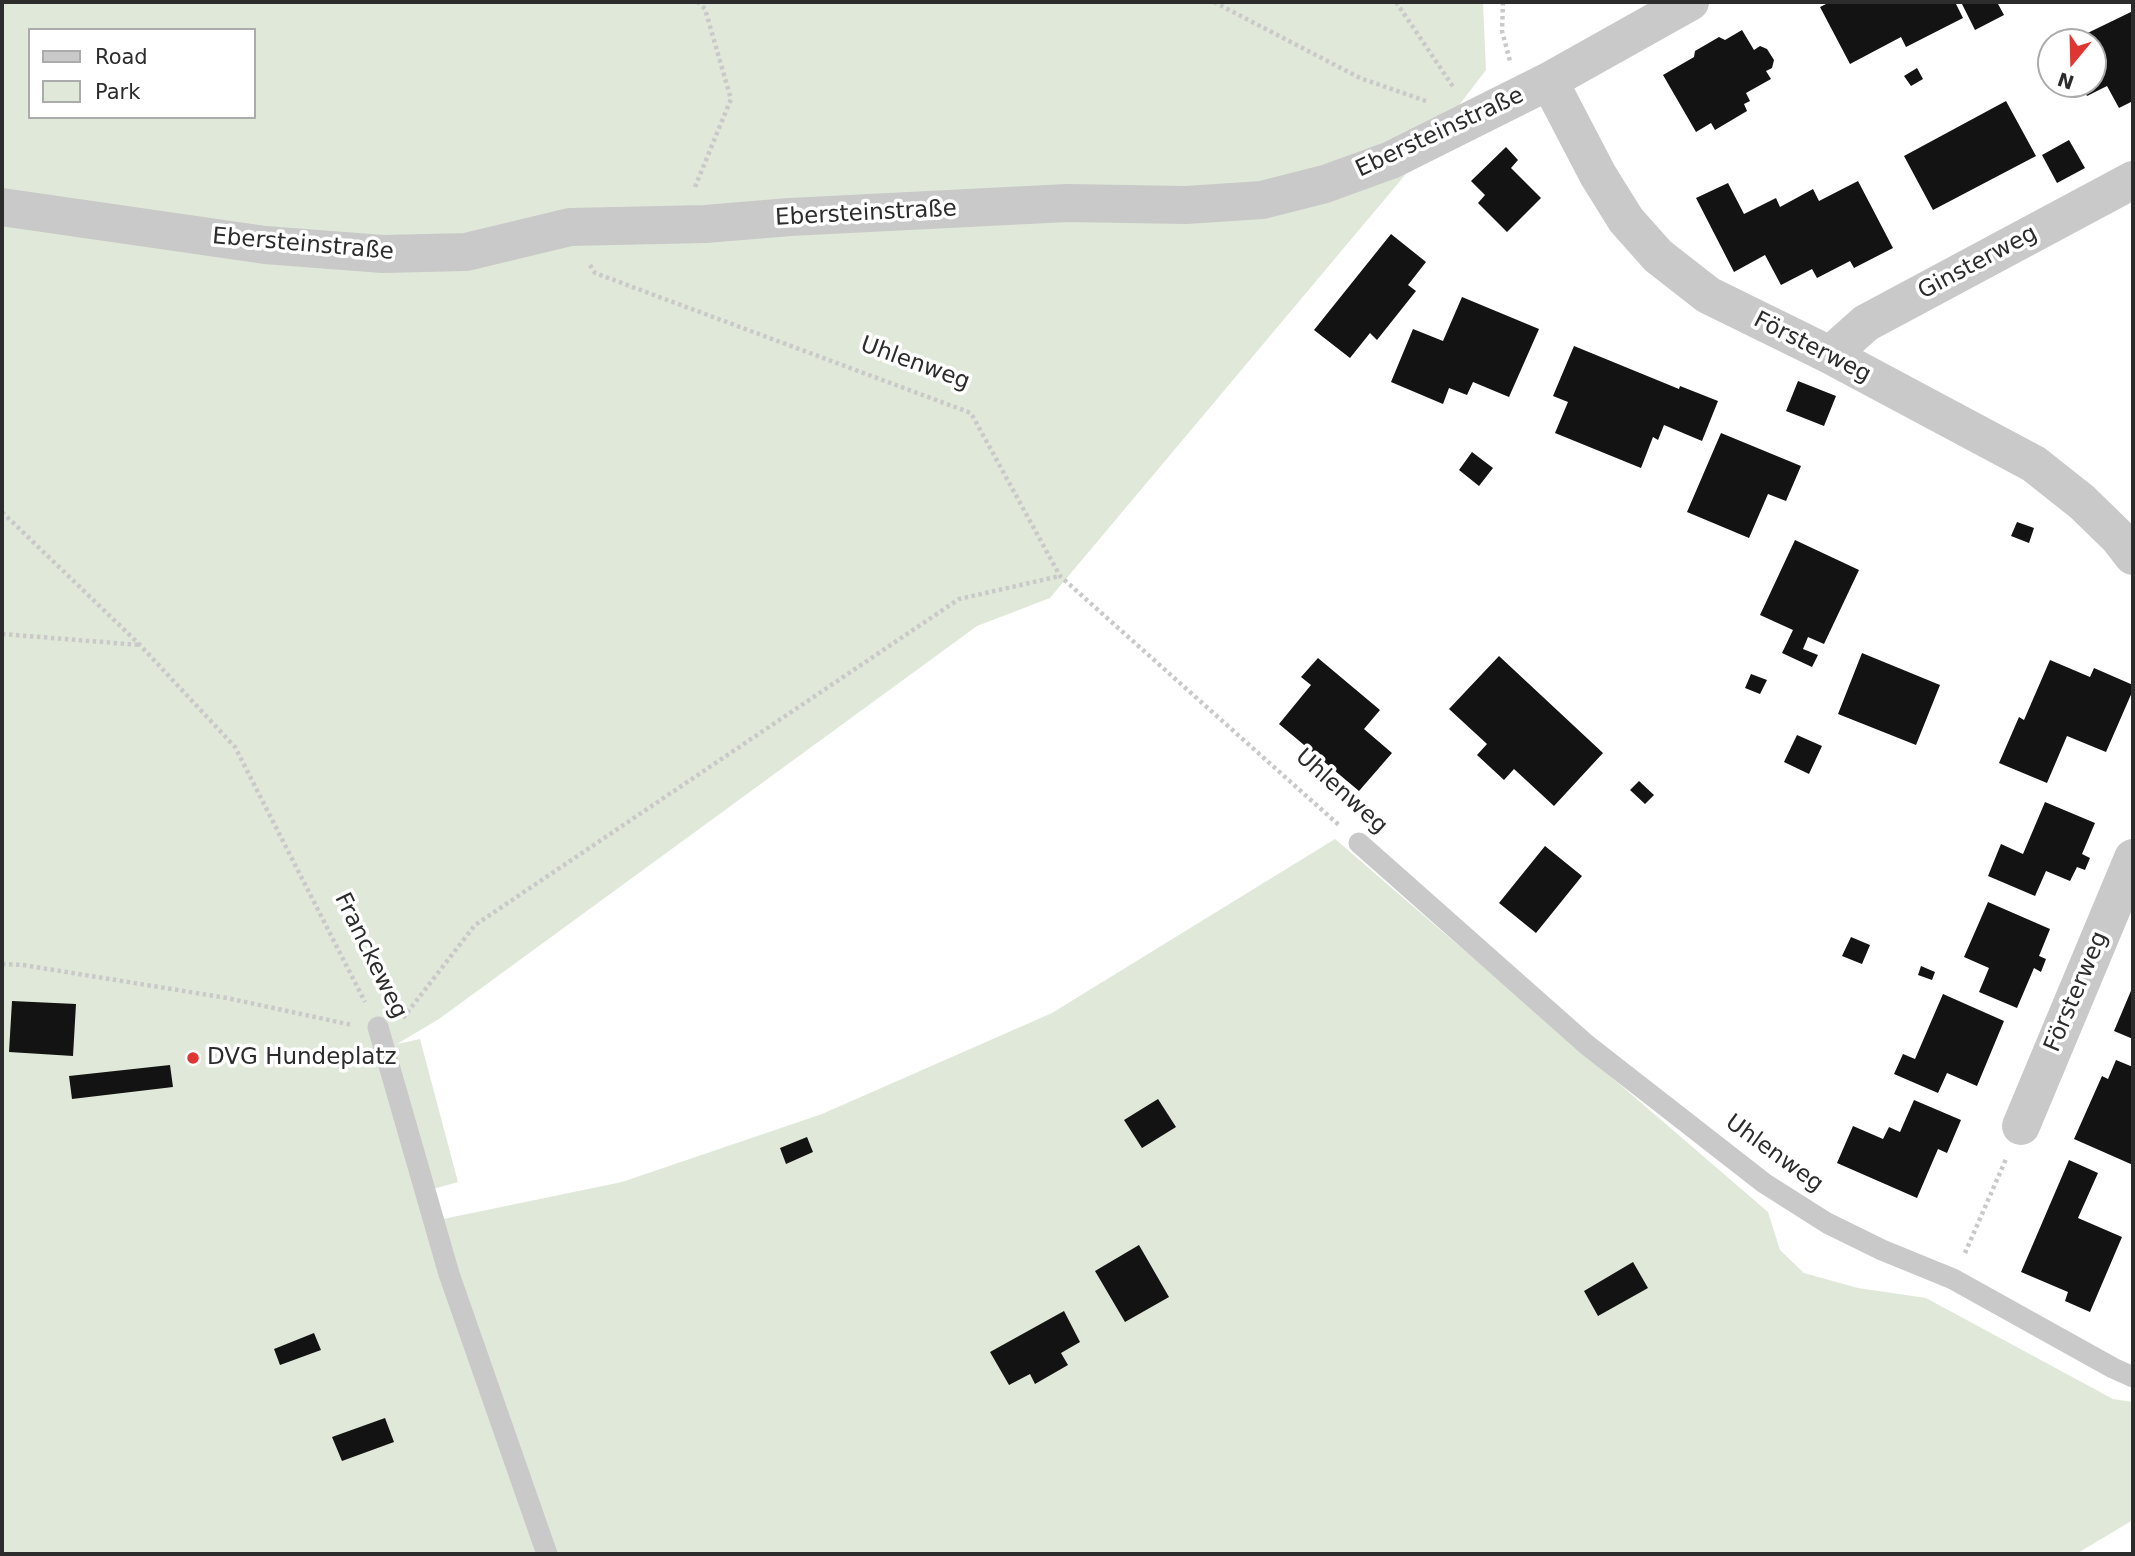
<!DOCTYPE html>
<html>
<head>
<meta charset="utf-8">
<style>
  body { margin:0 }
  #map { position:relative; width:2135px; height:1556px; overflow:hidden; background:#fff; font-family:"DejaVu Sans",sans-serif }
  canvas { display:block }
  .frame { position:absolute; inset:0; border:4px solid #2c2c2c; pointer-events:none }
  .legend { position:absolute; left:28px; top:28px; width:228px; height:91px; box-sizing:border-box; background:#fff; border:2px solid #ababab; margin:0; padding:9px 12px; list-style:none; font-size:21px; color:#2c2c2c }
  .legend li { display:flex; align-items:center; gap:14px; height:35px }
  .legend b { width:35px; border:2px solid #ababab }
  .north { position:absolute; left:2037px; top:28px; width:70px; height:70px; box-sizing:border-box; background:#fff; border:2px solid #ababab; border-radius:50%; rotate:199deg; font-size:19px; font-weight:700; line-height:28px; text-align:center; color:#2c2c2c }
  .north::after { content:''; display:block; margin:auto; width:24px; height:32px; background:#de3632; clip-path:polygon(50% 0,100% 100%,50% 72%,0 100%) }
</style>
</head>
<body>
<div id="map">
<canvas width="2135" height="1556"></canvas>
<div class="frame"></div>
<ul class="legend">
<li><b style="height:9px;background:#c9c9c9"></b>Road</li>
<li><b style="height:19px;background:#e0e9d9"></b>Park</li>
</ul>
<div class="north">N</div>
</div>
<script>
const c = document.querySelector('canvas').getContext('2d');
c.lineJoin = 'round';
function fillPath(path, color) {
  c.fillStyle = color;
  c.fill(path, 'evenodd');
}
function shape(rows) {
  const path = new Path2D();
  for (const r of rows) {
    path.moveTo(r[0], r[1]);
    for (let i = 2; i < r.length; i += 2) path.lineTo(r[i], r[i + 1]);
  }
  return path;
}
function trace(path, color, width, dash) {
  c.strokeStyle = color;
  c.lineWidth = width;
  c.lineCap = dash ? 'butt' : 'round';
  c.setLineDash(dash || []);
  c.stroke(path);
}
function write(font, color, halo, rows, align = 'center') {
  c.font = font + ' "DejaVu Sans",sans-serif';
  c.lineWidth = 7;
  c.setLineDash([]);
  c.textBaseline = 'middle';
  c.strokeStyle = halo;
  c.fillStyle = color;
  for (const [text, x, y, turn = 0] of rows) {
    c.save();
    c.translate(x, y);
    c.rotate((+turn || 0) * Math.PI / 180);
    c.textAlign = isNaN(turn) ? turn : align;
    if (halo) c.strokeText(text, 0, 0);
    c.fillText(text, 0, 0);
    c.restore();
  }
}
fillPath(shape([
  [2,2,1483,2,1486,70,1411,168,1050,598,977,626,439,1019,397,1044,420,1039,458,1182,433,1189,443,1219,622,1182,822,1114,1052,1013,1335,839,1768,1212,1780,1250,1804,1273,1858,1288,1926,1298,2113,1399,2133,1402,2133,1520,2076,1554,2,1554],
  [30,30,254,30,254,117,30,117]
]), '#e0e9d9');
fillPath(shape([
  [1830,2,1955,2,1963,18,1906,47,1901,37,1850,64,1820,7],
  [1961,2,1997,2,2004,15,1975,30],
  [2133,11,2133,101,2119,108,2107,86,2087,96,2081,84,2093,84,2093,42,2069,42],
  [1742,30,1754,50,1760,46,1767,49,1774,60,1772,68,1766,71,1771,79,1746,93,1750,101,1744,104,1747,111,1715,130,1711,123,1696,132,1663,75,1694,57,1695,51,1719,37,1725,40],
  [1917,68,1923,79,1911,86,1904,76],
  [2006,101,2036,156,1933,210,1904,156],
  [2069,140,2085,168,2057,183,2042,155],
  [1506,147,1518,160,1511,168,1541,198,1507,232,1478,203,1485,195,1471,181],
  [1858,181,1893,248,1854,268,1850,261,1817,278,1812,269,1781,285,1765,255,1734,272,1696,198,1728,183,1744,214,1776,198,1780,207,1813,189,1819,201],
  [1391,234,1426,262,1408,285,1416,291,1377,340,1370,333,1350,358,1314,330],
  [1462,297,1539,329,1509,397,1473,382,1467,395,1449,388,1443,404,1391,382,1413,329,1443,341],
  [1574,346,1679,389,1680,386,1718,401,1702,441,1664,425,1658,440,1653,437,1641,468,1555,433,1568,402,1553,396],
  [1798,381,1836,396,1824,426,1786,411],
  [1721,433,1801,466,1786,501,1768,494,1749,538,1687,512],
  [1472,452,1493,468,1479,486,1459,470],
  [2017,522,2034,528,2029,543,2011,536],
  [1795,540,1859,570,1824,644,1808,637,1803,649,1818,655,1812,667,1782,653,1793,630,1760,615],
  [1862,653,1940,685,1916,745,1838,714],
  [1499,656,1603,753,1554,806,1514,769,1504,780,1477,755,1487,744,1449,709],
  [1318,658,1380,710,1364,729,1392,753,1359,791,1279,724,1311,685,1301,677],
  [2050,660,2090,677,2094,668,2133,685,2133,690,2106,752,2067,736,2047,783,1999,763,2019,717,2024,720],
  [1751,674,1767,680,1760,694,1745,688],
  [1797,735,1822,746,1809,774,1784,762],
  [1639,781,1654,795,1645,804,1630,790],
  [2045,802,2095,823,2082,854,2090,858,2085,870,2077,867,2070,881,2046,871,2035,896,1988,876,2001,844,2023,854],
  [1545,846,1582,876,1536,933,1499,903],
  [1988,902,2050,929,2039,956,2046,959,2041,972,2034,968,2017,1008,1979,992,1989,968,1964,957],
  [1851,937,1870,945,1862,964,1842,956],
  [1921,966,1935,972,1932,980,1918,975],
  [2133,986,2133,1039,2114,1031],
  [1943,994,2004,1021,1977,1086,1947,1073,1938,1093,1894,1074,1903,1054,1915,1059],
  [12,1001,76,1004,73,1056,9,1052],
  [2116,1060,2133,1067,2133,1165,2074,1139,2102,1076,2108,1079],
  [170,1065,173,1087,72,1099,69,1076],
  [1158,1099,1176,1127,1142,1148,1124,1120],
  [1914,1100,1961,1120,1947,1153,1938,1149,1917,1198,1837,1163,1853,1126,1883,1139,1889,1127,1900,1132],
  [807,1137,813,1152,786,1164,780,1148],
  [2069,1160,2098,1173,2078,1218,2122,1237,2090,1312,2065,1301,2068,1292,2021,1272],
  [1139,1245,1169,1297,1125,1322,1095,1271],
  [1633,1262,1648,1288,1598,1316,1584,1291],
  [1064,1311,1080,1342,1061,1353,1068,1365,1035,1384,1030,1374,1009,1385,990,1352],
  [314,1333,321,1350,280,1365,274,1349],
  [385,1418,394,1442,342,1461,332,1437]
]), '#131313');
trace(shape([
  [1214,2,1360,78,1426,101],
  [1396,2,1454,88],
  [1503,2,1502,31,1510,61],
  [695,187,731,99,705,9,698,2],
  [590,265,595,273,971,413,1060,576,1340,826],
  [2,512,140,645,235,747,365,1002],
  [2,634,140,645],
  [2,964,23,965,227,998,352,1025],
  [403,1018,475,925,959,599,1060,576],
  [1965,1253,2006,1159]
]), '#c9c9c9', 4.5, [3.5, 3.5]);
trace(shape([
  [1359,843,1587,1045,1764,1183,1827,1223,1882,1250,1953,1279,2113,1368,2133,1377],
  [378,1027,449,1274,547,1554]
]), '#c9c9c9', 21);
trace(shape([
  [1549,81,1598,175,1626,220,1658,256,1708,295,1830,355,2034,464,2082,502,2119,538,2133,556],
  [2,207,265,245,383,254,466,252,570,227,705,224,790,217,1067,203,1186,205,1262,200,1325,184,1391,160,1549,81,1690,2],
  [1830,355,1866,323,2133,180],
  [2021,1126,2133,858]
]), '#c9c9c9', 38);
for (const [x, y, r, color] of [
  [193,1058,7,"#de3632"]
]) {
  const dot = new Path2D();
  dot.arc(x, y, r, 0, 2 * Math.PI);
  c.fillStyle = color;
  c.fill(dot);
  trace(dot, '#fff', 2.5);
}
write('23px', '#2c2c2c', '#fff', [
  ["Ebersteinstraße",1440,133,-25],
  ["Ebersteinstraße",866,214,-3],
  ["Ebersteinstraße",303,245,5],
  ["Ginsterweg",1978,263,-28],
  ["Försterweg",1812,348,27],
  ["Uhlenweg",915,364,20],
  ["Uhlenweg",1341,792,42],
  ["Franckeweg",370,956,64],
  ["Försterweg",2077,992,-67],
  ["Uhlenweg",1774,1154,36]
]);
write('23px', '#2c2c2c', '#fff', [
  ["DVG Hundeplatz",207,1058]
], 'left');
</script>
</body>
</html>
